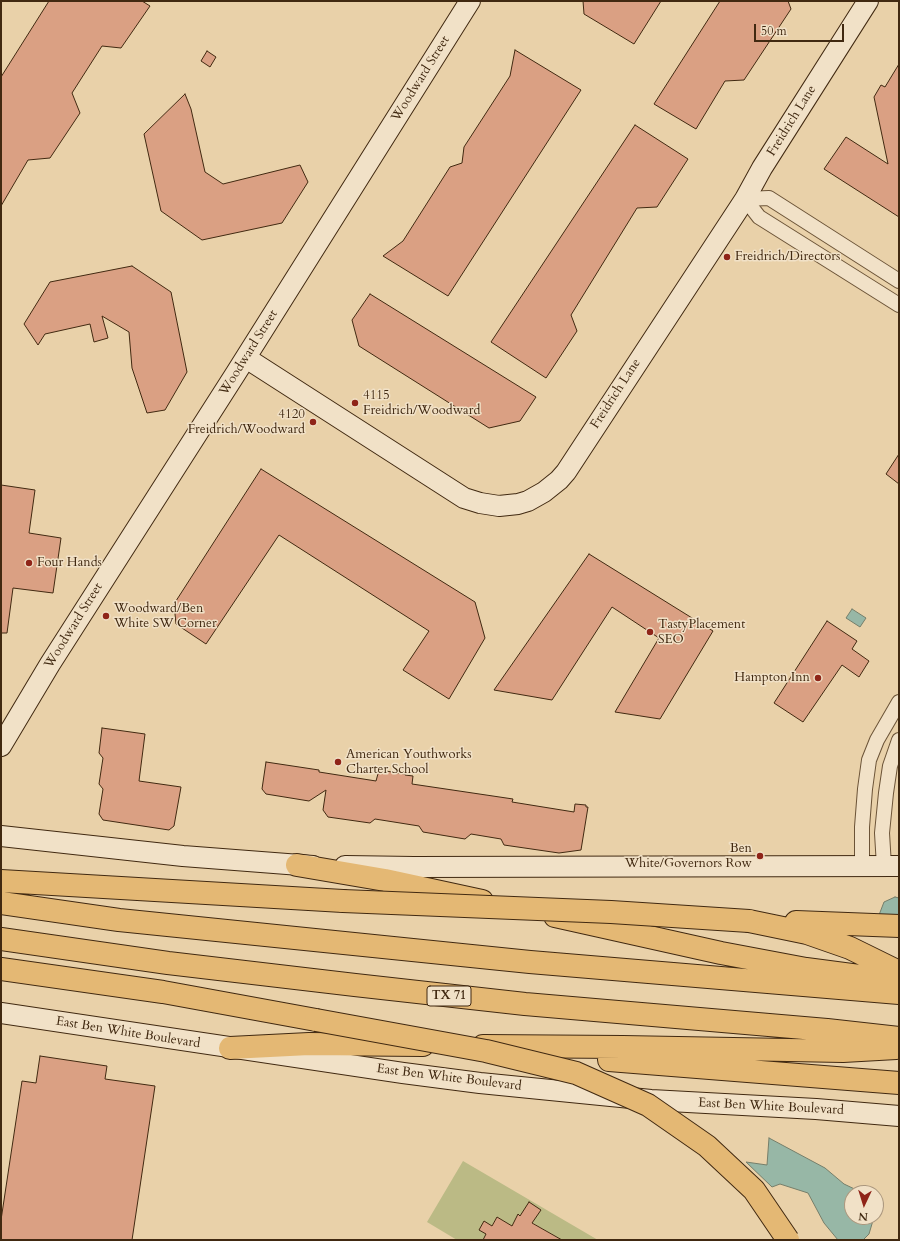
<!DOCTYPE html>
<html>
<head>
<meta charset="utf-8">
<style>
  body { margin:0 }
  #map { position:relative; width:900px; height:1241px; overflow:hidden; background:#e9d1a9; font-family:Cardo,serif }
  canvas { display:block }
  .frame { position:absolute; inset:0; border:2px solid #412911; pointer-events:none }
  .north { position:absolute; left:844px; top:1185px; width:40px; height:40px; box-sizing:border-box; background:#f1e1c7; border:1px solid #ab977e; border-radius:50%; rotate:184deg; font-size:11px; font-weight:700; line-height:16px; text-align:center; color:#412911 }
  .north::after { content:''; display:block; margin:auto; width:14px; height:18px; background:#8f2418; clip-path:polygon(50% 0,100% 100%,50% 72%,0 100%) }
  .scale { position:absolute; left:754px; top:24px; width:90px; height:18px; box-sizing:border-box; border:2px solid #412911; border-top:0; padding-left:5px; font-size:12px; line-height:14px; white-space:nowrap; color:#412911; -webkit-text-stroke:3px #f1e1c7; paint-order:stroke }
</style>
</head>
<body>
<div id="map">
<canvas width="900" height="1241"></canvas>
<div class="frame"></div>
<div class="north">N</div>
<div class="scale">50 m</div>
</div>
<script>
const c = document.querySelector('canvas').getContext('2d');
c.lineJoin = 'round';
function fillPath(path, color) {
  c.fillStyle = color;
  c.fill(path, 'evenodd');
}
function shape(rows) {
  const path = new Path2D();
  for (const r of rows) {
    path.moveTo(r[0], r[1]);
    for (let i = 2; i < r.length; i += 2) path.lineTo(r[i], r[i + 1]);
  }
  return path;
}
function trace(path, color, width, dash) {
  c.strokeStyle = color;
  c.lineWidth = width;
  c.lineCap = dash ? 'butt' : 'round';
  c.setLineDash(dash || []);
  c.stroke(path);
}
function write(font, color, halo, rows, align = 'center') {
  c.font = font + ' Cardo,serif';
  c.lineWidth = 3;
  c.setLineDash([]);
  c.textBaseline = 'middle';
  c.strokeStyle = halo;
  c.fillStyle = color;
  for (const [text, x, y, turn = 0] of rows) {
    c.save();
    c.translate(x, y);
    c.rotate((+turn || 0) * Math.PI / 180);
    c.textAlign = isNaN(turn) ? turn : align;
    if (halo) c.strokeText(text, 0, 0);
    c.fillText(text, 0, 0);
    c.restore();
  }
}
fillPath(shape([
  [463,1161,598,1240,562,1240,519,1215,512,1226,497,1217,483,1240,457,1240,427,1222]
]), '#bbba85');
const water = shape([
  [852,609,866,618,860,627,846,618,852,609],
  [895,897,899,898,899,932,879,915,884,902,895,897],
  [769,1138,825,1168,844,1184,863,1193,852,1193,852,1217,874,1217,869,1234,863,1240,838,1240,824,1223,808,1193,780,1184,772,1187,746,1162,767,1165,769,1138]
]);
fillPath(water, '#97b7a6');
trace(water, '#757e6a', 1);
const building = shape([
  [49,1,142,1,150,6,121,48,102,46,72,93,80,113,50,158,28,160,1,206,1,77,49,1],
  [583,1,661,1,634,44,584,14,583,1],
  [720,1,788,1,791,9,744,80,725,81,696,129,654,104,720,1],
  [515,50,581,90,448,296,383,256,403,241,450,167,462,163,464,147,510,76,515,50],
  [207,51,216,57,210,67,201,61,207,51],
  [899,64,899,217,824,169,846,137,888,164,874,97,881,85,885,87,899,64],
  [185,94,191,109,205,172,223,184,300,165,308,182,282,223,202,240,161,211,144,134,185,94],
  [635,125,688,159,657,207,637,208,571,315,577,331,546,378,491,342,635,125],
  [132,266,171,292,187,372,165,410,147,413,132,368,129,332,102,316,108,338,94,342,90,324,45,334,38,345,24,324,50,282,132,266],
  [370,294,536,397,520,421,489,428,359,346,352,320,370,294],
  [899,454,899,484,886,474,899,454],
  [261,469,475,602,485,638,449,699,403,670,429,631,279,535,206,644,176,624,174,604,261,469],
  [1,485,35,490,29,533,61,538,53,593,13,588,7,633,1,633,1,485],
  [589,554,713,631,660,719,615,712,659,638,612,607,552,700,494,690,589,554],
  [827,621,857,641,852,649,869,661,859,677,842,665,803,722,774,703,827,621],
  [102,728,145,734,139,781,181,787,174,826,169,830,103,820,99,814,103,789,99,784,103,758,99,753,102,728],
  [266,762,319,770,319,772,376,781,379,770,405,774,405,775,413,776,412,784,513,799,512,802,574,812,575,804,586,805,586,807,588,807,581,850,559,853,504,845,501,839,471,834,465,839,423,832,419,826,375,819,370,823,328,817,323,810,326,790,309,801,266,794,262,789,266,762],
  [40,1056,107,1066,105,1079,155,1086,132,1240,1,1240,1,1220,22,1081,36,1083,40,1056],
  [529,1202,541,1210,532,1223,562,1240,483,1240,486,1234,479,1230,484,1221,492,1226,497,1217,512,1226,518,1214,520,1216,529,1202]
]);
fillPath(building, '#daa083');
trace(building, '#412911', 1);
const street = shape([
  [745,199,759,217,899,305],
  [745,199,769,198,899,281],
  [862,866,862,827,865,789,869,760,877,740,899,702],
  [884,866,882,833,886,793,890,766,899,740]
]);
const secondary = shape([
  [246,358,464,498,480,503,499,506,518,504,528,501,544,492,559,480,566,472,745,199,762,168,868,1],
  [1,746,50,664,236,373,470,1],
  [1,836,183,856,313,866],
  [345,866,414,867,899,866],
  [1,1013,403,1073,480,1083,651,1100,816,1109,899,1116]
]);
const highway = shape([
  [297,865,385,880,482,901],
  [1,881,343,901],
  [1,903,119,920,530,962,899,993],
  [555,916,721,953,806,969,882,979],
  [749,921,807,933,850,948,899,972],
  [796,922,899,926],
  [1,939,168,963,355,985,525,1004,827,1030,899,1038],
  [1,969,163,992,316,1020],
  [483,1046,623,1047,843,1051,896,1048],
  [230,1048,309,1044,423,1045],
  [609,1060,899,1083]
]);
trace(street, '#6b5337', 16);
trace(secondary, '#412911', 22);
trace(highway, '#412911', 24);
trace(street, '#f1e1c7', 14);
trace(secondary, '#f1e1c7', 20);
trace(highway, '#e4b874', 22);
const highwayBridge = shape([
  [343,901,611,912,749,921],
  [316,1020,486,1051,576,1073,648,1105,707,1146,754,1190,788,1240]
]);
trace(highwayBridge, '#412911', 24, []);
trace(highwayBridge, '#e4b874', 22);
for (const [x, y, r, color] of [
  [727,257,4,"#8f2418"],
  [355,403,4,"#8f2418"],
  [313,422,4,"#8f2418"],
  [29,563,4,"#8f2418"],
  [106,616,4,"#8f2418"],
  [650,632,4,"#8f2418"],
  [818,678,4,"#8f2418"],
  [338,762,4,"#8f2418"],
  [760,856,4,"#8f2418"]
]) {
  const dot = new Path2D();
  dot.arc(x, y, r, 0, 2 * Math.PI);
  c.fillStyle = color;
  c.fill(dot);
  trace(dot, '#f1e1c7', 1.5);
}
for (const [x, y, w] of [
  [449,996,44]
]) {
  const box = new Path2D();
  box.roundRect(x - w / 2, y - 10, w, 20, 3);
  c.fillStyle = '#f1e1c7';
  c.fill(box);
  trace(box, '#412911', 1);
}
write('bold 12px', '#412911', null, [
  ["TX 71",449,996]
]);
write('13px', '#412911', '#f1e1c7', [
  ["Woodward Street",421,79,-58],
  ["Freidrich Lane",792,121,-58],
  ["Woodward Street",249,353,-58],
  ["Freidrich Lane",616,394,-57],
  ["Woodward Street",74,626,-58],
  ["East Ben White Boulevard",128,1033,9],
  ["East Ben White Boulevard",449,1078,7],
  ["East Ben White Boulevard",771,1107,3]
]);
write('13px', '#412911', '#f1e1c7', [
  ["Freidrich/Directors",735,257],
  ["4115",363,396],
  ["Freidrich/Woodward",363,411],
  ["4120",305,415,"right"],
  ["Freidrich/Woodward",305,430,"right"],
  ["Four Hands",37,563],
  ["Woodward/Ben",114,609],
  ["White SW Corner",114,624],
  ["TastyPlacement",658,625],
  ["SEO",658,640],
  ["Hampton Inn",810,678,"right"],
  ["American Youthworks",346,755],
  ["Charter School",346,770],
  ["Ben",752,849,"right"],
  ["White/Governors Row",752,864,"right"]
], 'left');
</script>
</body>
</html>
